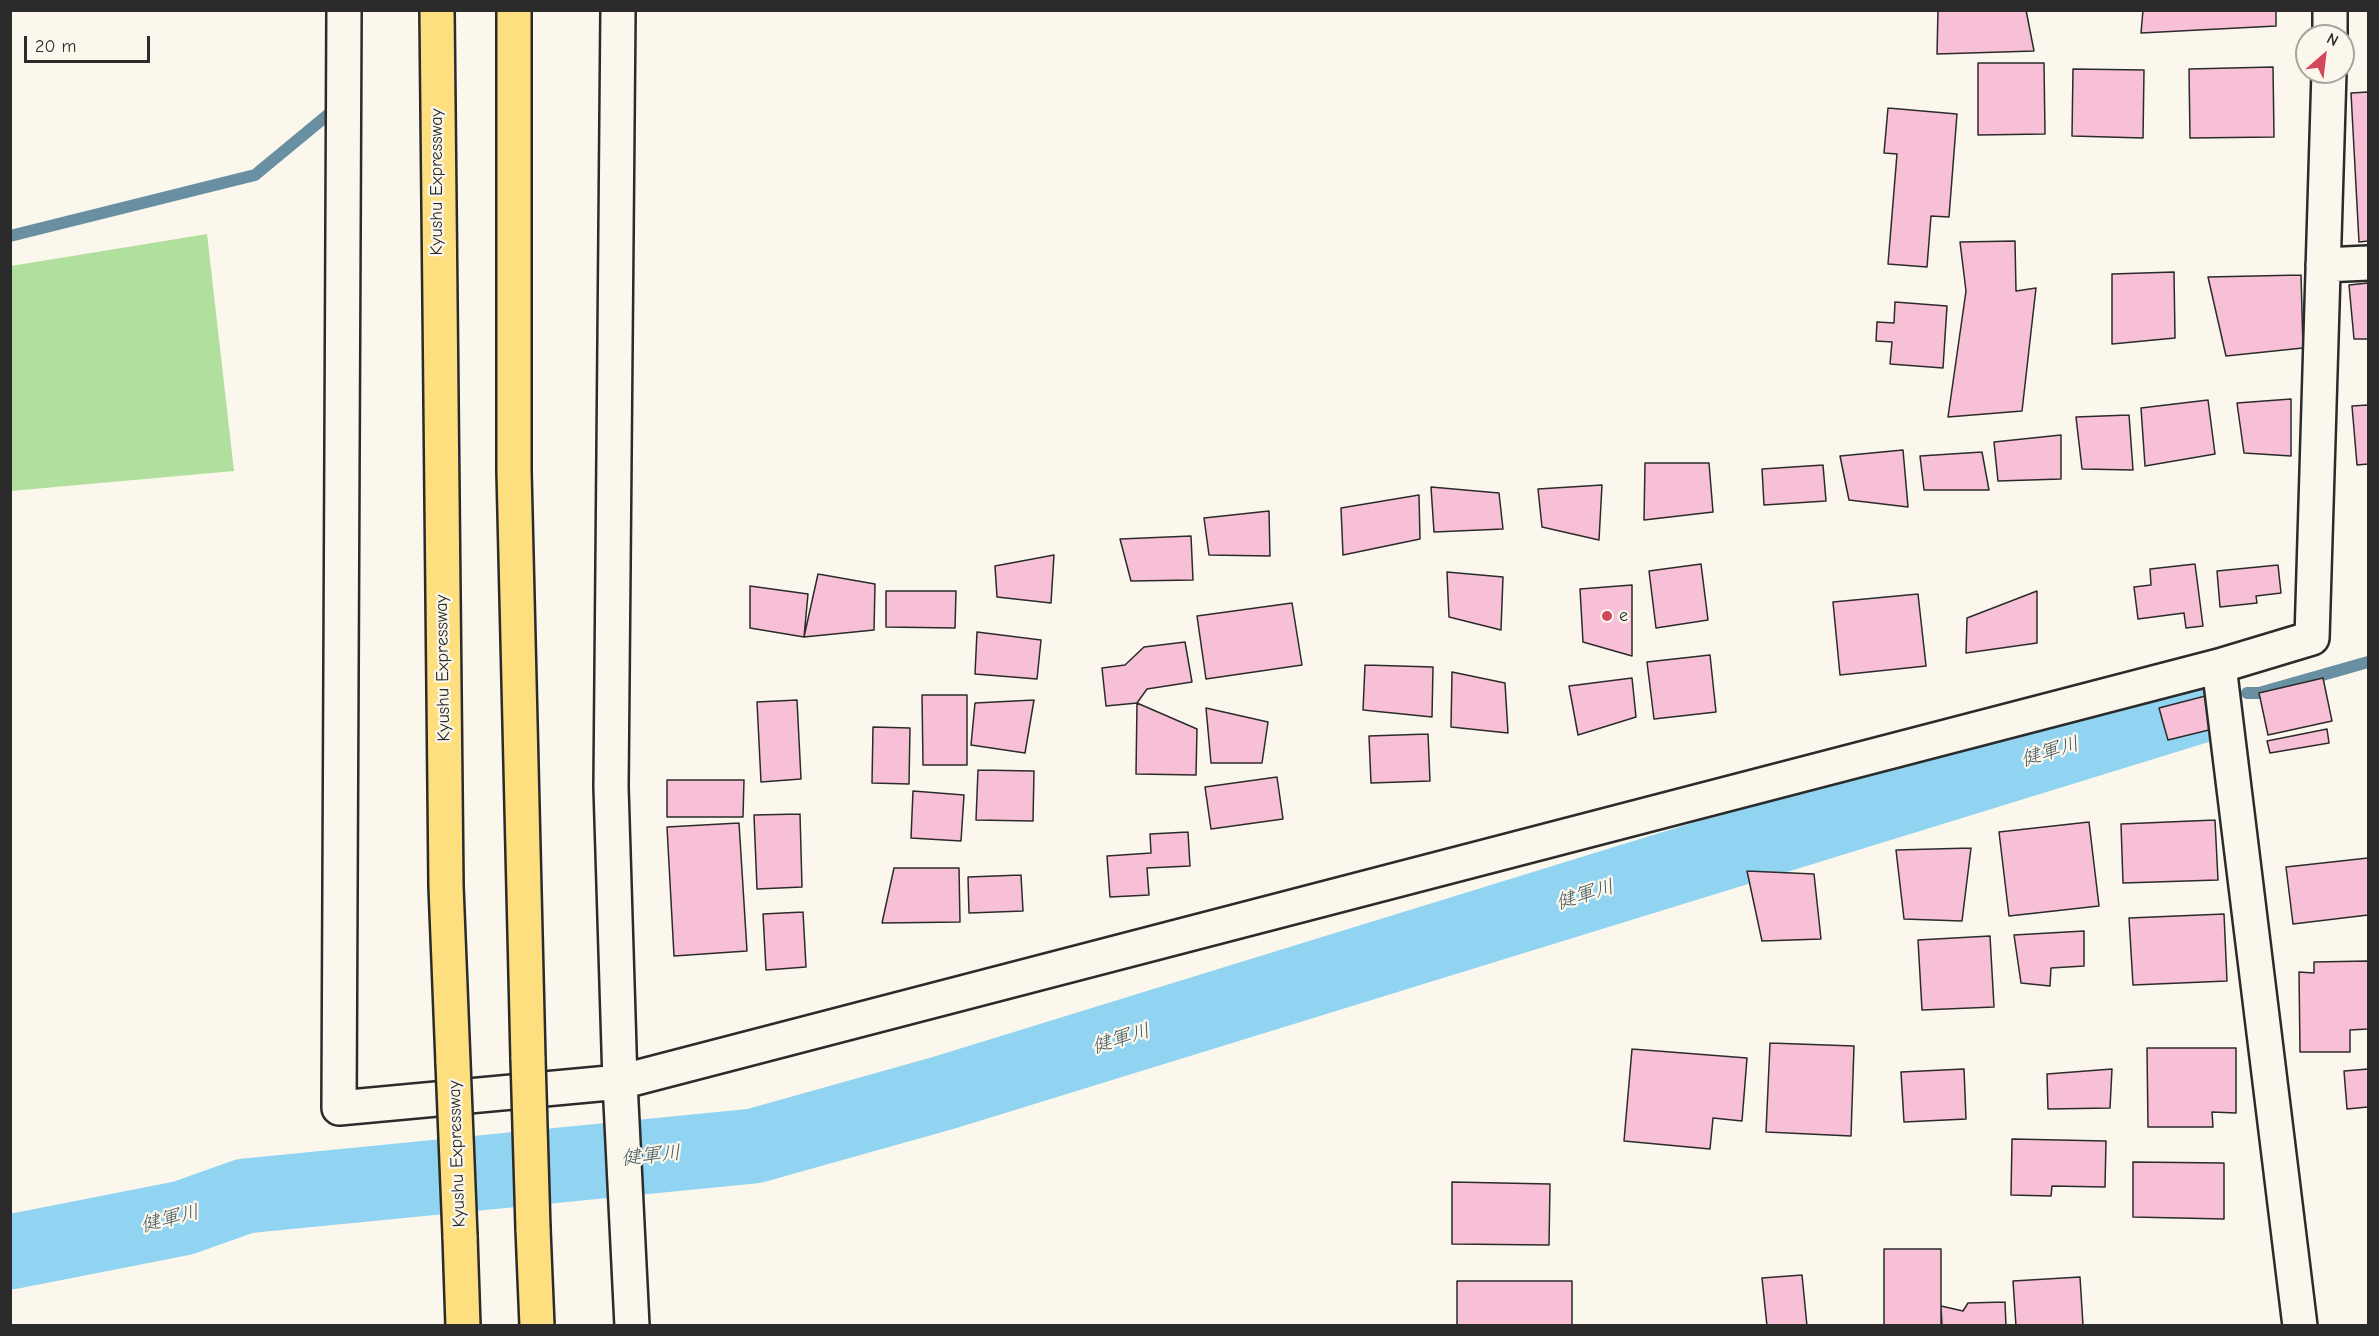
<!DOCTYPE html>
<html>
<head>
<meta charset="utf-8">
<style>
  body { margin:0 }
  #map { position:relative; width:2379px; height:1336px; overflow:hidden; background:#fbf7ec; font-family:"Comic Neue",sans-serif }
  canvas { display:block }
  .frame { position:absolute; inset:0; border:12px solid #2b2b2b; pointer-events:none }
  .north { position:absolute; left:2295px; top:24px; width:60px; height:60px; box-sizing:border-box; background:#fbf7ec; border:2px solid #a8a59f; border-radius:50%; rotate:28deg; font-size:16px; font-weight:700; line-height:24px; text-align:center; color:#2b2b2b }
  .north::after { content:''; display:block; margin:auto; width:21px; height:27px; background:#d1495b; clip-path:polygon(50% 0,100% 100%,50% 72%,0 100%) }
  .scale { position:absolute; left:24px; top:36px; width:126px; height:27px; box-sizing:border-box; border:3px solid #2b2b2b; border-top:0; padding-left:8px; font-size:18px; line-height:21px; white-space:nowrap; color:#2b2b2b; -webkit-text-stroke:4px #fbf7ec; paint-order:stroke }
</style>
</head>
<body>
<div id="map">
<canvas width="2379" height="1336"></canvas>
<div class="frame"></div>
<div class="north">N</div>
<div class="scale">20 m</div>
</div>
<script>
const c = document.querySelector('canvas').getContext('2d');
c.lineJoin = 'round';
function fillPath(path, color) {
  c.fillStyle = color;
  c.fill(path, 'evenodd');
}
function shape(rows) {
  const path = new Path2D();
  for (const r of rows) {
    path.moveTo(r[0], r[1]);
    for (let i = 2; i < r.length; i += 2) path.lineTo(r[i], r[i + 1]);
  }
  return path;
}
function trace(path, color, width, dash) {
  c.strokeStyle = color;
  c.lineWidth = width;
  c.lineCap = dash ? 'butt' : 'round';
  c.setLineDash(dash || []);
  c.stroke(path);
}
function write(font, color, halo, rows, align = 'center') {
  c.font = font + ' "Comic Neue","Klee One",sans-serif';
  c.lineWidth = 4.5;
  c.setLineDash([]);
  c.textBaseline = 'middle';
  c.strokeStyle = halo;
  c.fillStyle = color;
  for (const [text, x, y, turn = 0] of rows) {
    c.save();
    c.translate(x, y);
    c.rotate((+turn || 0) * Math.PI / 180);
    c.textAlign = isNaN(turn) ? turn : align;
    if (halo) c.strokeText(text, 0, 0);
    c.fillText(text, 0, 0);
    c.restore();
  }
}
fillPath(shape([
  [207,234,234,471,11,491,11,266]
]), '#b1df9d');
trace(shape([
  [10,236,255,175,330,113],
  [2247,693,2259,693,2368,662]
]), '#6890a2', 12);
trace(shape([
  [10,1252,183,1218,245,1196,754,1146,943,1093,2205,704]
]), '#90d4f2', 75);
const building = shape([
  [1938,10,2026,10,2034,51,1937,54,1938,10],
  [2143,10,2276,10,2276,26,2141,33,2143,10],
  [1978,63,2044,63,2045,134,1978,135,1978,63],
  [2273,67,2274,137,2190,138,2189,69,2273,67],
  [2073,69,2144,70,2143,138,2072,136,2073,69],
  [2368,92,2368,241,2359,242,2351,93,2368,92],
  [1888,108,1957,114,1949,217,1931,216,1927,267,1888,264,1897,154,1884,153,1888,108],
  [2015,241,2016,291,2036,288,2022,411,1948,417,1966,291,1960,242,2015,241],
  [2174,272,2175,338,2112,344,2112,274,2174,272],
  [2301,275,2303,348,2226,356,2208,277,2301,275],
  [2368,283,2368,339,2354,339,2349,285,2368,283],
  [1895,302,1947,306,1943,368,1890,364,1892,342,1876,341,1877,322,1894,323,1895,302],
  [2291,399,2291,456,2244,453,2237,403,2291,399],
  [2208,400,2215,454,2145,466,2141,408,2208,400],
  [2368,405,2368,464,2357,465,2352,406,2368,405],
  [2129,415,2133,470,2082,469,2076,417,2129,415],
  [2061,435,2061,479,1998,481,1994,442,2061,435],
  [1903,450,1908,507,1849,500,1840,456,1903,450],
  [1982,452,1989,490,1924,490,1920,456,1982,452],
  [1645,463,1709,463,1713,512,1644,520,1645,463],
  [1823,465,1826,501,1764,505,1762,469,1823,465],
  [1602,485,1599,540,1542,527,1538,489,1602,485],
  [1431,487,1499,493,1503,529,1434,532,1431,487],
  [1419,495,1420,539,1343,555,1341,508,1419,495],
  [1269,511,1270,556,1209,555,1204,518,1269,511],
  [1191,536,1193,580,1131,581,1120,539,1191,536],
  [1054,555,1051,603,997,597,995,566,1054,555],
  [1701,564,1708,620,1656,628,1649,571,1701,564],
  [2195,564,2203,626,2186,628,2184,613,2138,619,2134,587,2151,585,2150,569,2195,564],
  [2278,565,2281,593,2256,596,2257,603,2220,607,2217,571,2278,565],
  [1447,572,1503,577,1501,630,1449,617,1447,572],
  [818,574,875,584,874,630,804,637,818,574],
  [1632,585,1632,656,1583,642,1580,589,1632,585],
  [750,586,808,594,804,637,750,628,750,586],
  [886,591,956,591,955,628,886,627,886,591],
  [2037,591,2037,643,1966,653,1967,618,2037,591],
  [1918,594,1926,666,1840,675,1833,602,1918,594],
  [1292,603,1302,665,1206,679,1197,616,1292,603],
  [977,632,1041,640,1037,679,975,674,977,632],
  [1185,642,1192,682,1147,689,1137,703,1106,706,1102,668,1125,665,1144,647,1185,642],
  [1710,655,1716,712,1654,719,1647,662,1710,655],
  [1365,665,1433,667,1432,717,1363,710,1365,665],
  [1452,672,1505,683,1508,733,1451,727,1452,672],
  [1632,678,1636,717,1578,735,1569,686,1632,678],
  [2323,678,2332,721,2268,735,2259,693,2323,678],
  [2213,694,2221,727,2168,740,2159,708,2213,694],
  [922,695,967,695,967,765,923,765,922,695],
  [797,700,801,779,761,782,757,702,797,700],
  [1034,700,1025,753,971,745,975,703,1034,700],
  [1137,703,1197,729,1196,775,1136,774,1137,703],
  [1206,708,1268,722,1262,763,1211,763,1206,708],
  [873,727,910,728,909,784,872,783,873,727],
  [2327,729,2329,743,2270,753,2267,741,2327,729],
  [1428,734,1430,781,1371,783,1369,736,1428,734],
  [978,770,1034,771,1033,821,976,820,978,770],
  [1277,777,1283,819,1211,829,1205,787,1277,777],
  [667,780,744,780,743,817,667,817,667,780],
  [913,791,964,795,961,841,911,838,913,791],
  [800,814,802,887,757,889,754,815,800,814],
  [2215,820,2218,880,2123,883,2121,824,2215,820],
  [2089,822,2099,906,2009,916,1999,832,2089,822],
  [739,823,747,951,674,956,667,827,739,823],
  [1188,832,1190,866,1147,868,1149,895,1110,897,1107,856,1151,853,1150,834,1188,832],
  [1971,848,1962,921,1904,919,1896,850,1971,848],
  [2368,858,2368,915,2293,924,2286,867,2368,858],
  [894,868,959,868,960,922,882,923,894,868],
  [1747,871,1814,874,1821,939,1762,941,1747,871],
  [1021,875,1023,911,969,913,968,877,1021,875],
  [803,912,806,967,766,970,763,914,803,912],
  [2224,914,2227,981,2133,985,2129,918,2224,914],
  [2084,931,2084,966,2051,968,2050,986,2021,983,2014,935,2084,931],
  [1990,936,1994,1007,1922,1010,1918,940,1990,936],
  [2368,961,2368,1029,2350,1030,2350,1052,2300,1052,2299,972,2314,973,2314,962,2368,961],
  [1770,1043,1854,1046,1851,1136,1766,1132,1770,1043],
  [2147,1048,2236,1048,2236,1113,2212,1112,2213,1127,2148,1127,2147,1048],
  [1632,1049,1747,1058,1742,1121,1713,1118,1710,1149,1624,1141,1632,1049],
  [1964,1069,1966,1119,1904,1122,1901,1072,1964,1069],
  [2112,1069,2110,1108,2048,1109,2047,1074,2112,1069],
  [2368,1069,2368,1107,2347,1109,2344,1071,2368,1069],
  [2012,1139,2106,1141,2105,1187,2052,1186,2051,1196,2011,1195,2012,1139],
  [2133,1162,2224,1163,2224,1219,2133,1217,2133,1162],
  [1452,1182,1550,1184,1549,1245,1452,1244,1452,1182],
  [1884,1249,1941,1249,1941,1326,1884,1326,1884,1249],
  [1802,1275,1807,1326,1767,1326,1762,1278,1802,1275],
  [2080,1277,2083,1325,2016,1326,2013,1281,2080,1277],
  [1457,1281,1572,1281,1572,1326,1457,1326,1457,1281],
  [2005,1302,2006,1326,1942,1326,1941,1306,1963,1311,1968,1303,2005,1302]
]);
fillPath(building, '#f8c0d7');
trace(building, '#2b2b2b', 1.5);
const street = shape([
  [344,10,339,1108,620,1082,2219,666,2312,638,2329,72],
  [618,10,611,787,620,1082,632,1326],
  [2330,36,2330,10],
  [2323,265,2368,263],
  [2219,666,2300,1326]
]);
const highway = shape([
  [437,10,446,886,453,1063],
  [514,10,514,471,528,1059],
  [533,1229,537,1326],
  [460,1236,463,1326]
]);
trace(street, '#2b2b2b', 38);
trace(highway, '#2b2b2b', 38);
trace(street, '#fbf7ec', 33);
trace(highway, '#fedf80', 33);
const highwayBridge = shape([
  [528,1059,533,1229],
  [453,1063,460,1236]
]);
trace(highwayBridge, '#2b2b2b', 38, []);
trace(highwayBridge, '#fedf80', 33);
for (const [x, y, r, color] of [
  [1607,616,6,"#d1495b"]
]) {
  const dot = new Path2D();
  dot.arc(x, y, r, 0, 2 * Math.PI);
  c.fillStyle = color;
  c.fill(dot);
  trace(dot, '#fbf7ec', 2);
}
write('18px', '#2b2b2b', '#fbf7ec', [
  ["Kyushu Expressway",437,182,-90],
  ["Kyushu Expressway",443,668,-91],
  ["Kyushu Expressway",457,1154,-92]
]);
write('18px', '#2b2b2b', '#fbf7ec', [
  ["e",1619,616]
], 'left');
write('italic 20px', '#44555d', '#fbf7ec', [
  ["健軍川",2050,752,-17],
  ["健軍川",1585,895,-17],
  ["健軍川",1121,1039,-17],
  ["健軍川",651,1156,-6],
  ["健軍川",170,1219,-14]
]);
</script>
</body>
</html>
